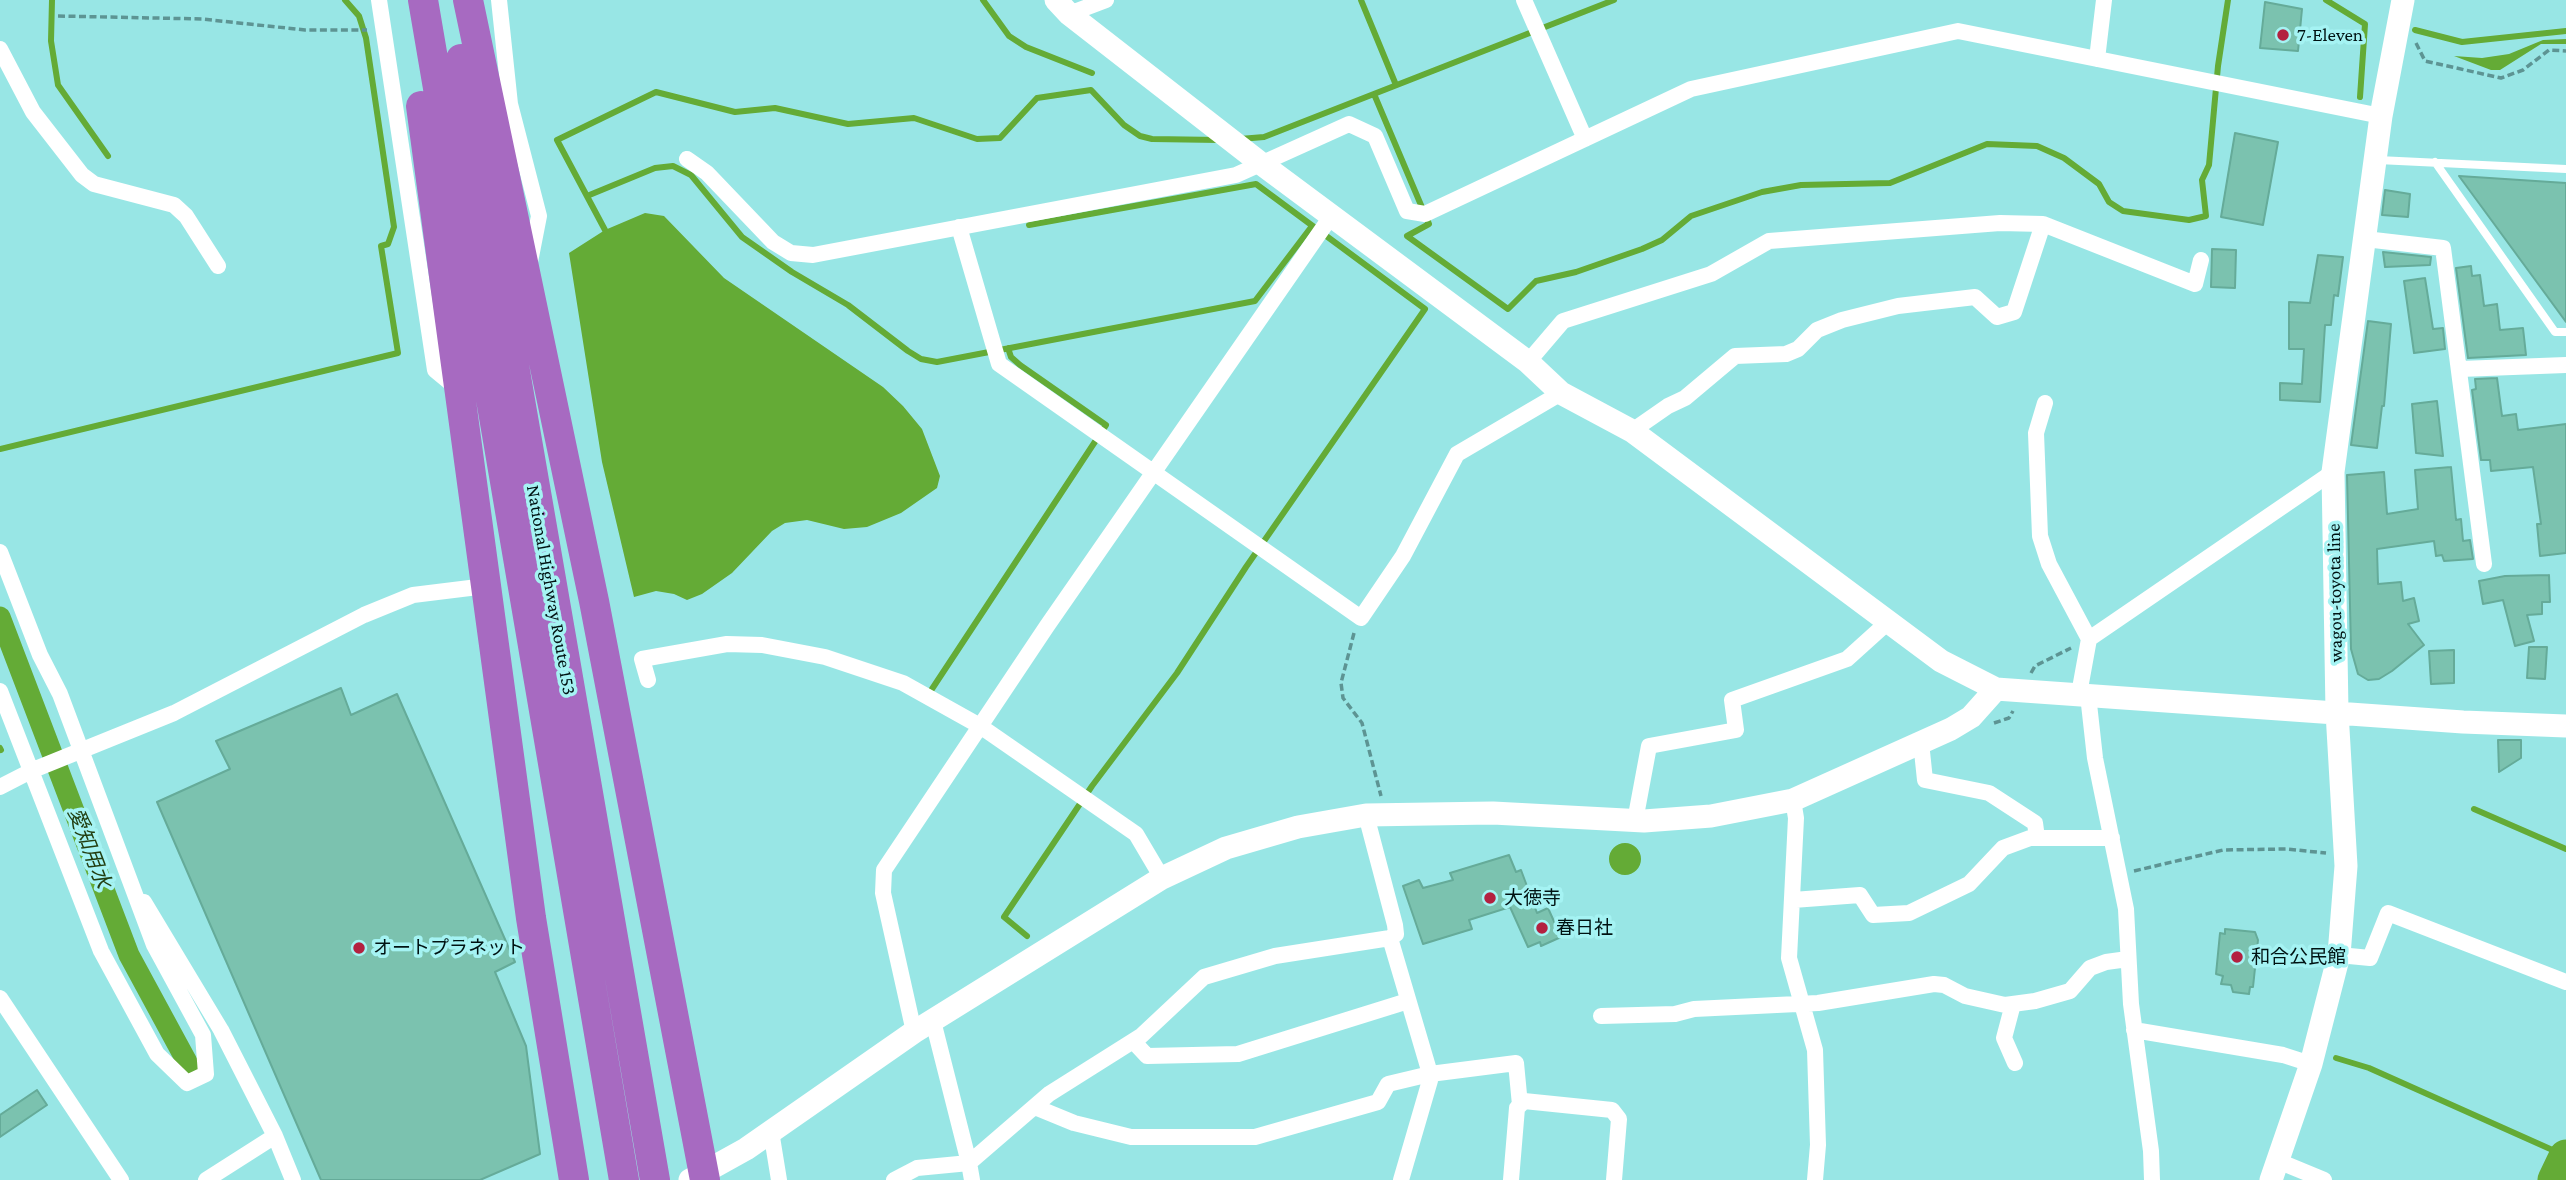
<!DOCTYPE html>
<html>
<head>
<meta charset="utf-8">
<style>
  body { margin:0 }
  canvas { display:block; background:#98e6e5 }
</style>
</head>
<body>
<canvas width="2566" height="1180"></canvas>
<script>
const c = document.querySelector('canvas').getContext('2d');
c.lineJoin = 'round';
function fillPath(path, color) {
  c.fillStyle = color;
  c.fill(path, 'evenodd');
}
function shape(rows) {
  const path = new Path2D();
  for (const r of rows) {
    if (r.length === 3) {
      path.moveTo(r[0] + r[2], r[1]);
      path.arc(r[0], r[1], r[2], 0, 2 * Math.PI);
      continue;
    }
    path.moveTo(r[0], r[1]);
    for (let i = 2; i < r.length; i += 2) path.lineTo(r[i], r[i + 1]);
  }
  return path;
}
function trace(path, color, width, dash) {
  c.strokeStyle = color;
  c.lineWidth = width;
  c.lineCap = dash ? 'butt' : 'round';
  c.setLineDash(dash || []);
  c.stroke(path);
}
function write(font, color, halo, rows, align = 'center') {
  c.font = font + ' "Crimson Pro","Noto Sans JP",serif';
  c.lineWidth = 7;
  c.setLineDash([]);
  c.textBaseline = 'middle';
  c.strokeStyle = halo;
  c.fillStyle = color;
  for (const [text, x, y, turn = 0] of rows) {
    c.save();
    c.translate(x, y);
    c.rotate((+turn || 0) * Math.PI / 180);
    c.textAlign = isNaN(turn) ? turn : align;
    if (halo) c.strokeText(text, 0, 0);
    c.fillText(text, 0, 0);
    c.restore();
  }
}
fillPath(shape([
  [2566,39,2566,44,2541,44,2500,70,2491,70,2454,56,2482,58,2509,54,2543,40],
  [645,213,664,216,724,278,883,387,903,406,922,429,940,476,937,488,901,513,867,527,844,529,807,520,785,523,772,531,732,573,702,594,687,600,674,594,656,591,634,597,602,462,569,253,605,230],
  [1625,859,16]
]), '#64ab36');
trace(shape([
  [52,0,51,41,58,85,108,156],
  [983,0,1009,36,1026,47,1092,73],
  [1361,0,1396,85],
  [2326,0,2365,24,2360,97],
  [2415,30,2462,42,2566,31],
  [1374,94,1429,224,1407,236,1508,309,1536,281,1576,272,1642,249,1662,240,1691,216,1762,192,1801,185,1890,183,1987,144,2037,146,2064,158,2099,184,2109,202,2123,211,2189,220,2206,216,2202,180,2209,165,2218,66,2228,0],
  [1240,139,1264,137,1614,0],
  [587,196,655,168,673,166,691,175,742,237,792,272,848,305,908,351,921,359,937,362,1255,301,1312,226],
  [605,230,557,140,656,92,735,112,775,108,848,124,914,118,977,139,1000,138,1037,98,1091,90,1124,125,1140,136,1152,139,1219,140],
  [0,449,398,353,381,246,388,244,394,227,366,38,359,16,345,0],
  [932,689,1106,425,1020,365,1011,357,1008,348],
  [0,748,1,750],
  [2474,809,2566,849],
  [1027,936,1004,917,1092,786,1177,673,1246,567,1425,309,1256,184,1029,225],
  [2336,1058,2369,1068,2566,1156]
]), '#64ab36', 6);
trace(shape([
  [0,617,129,955,193,1073]
]), '#64ab36', 21);
trace(shape([
  [2555,1180,2566,1157]
]), '#64ab36', 35);
const building = shape([
  [2265,2,2302,9,2298,51,2260,48,2265,2],
  [2235,133,2278,142,2263,225,2221,217,2235,133],
  [2459,176,2566,183,2566,322,2459,176],
  [2385,190,2410,194,2408,217,2382,215,2385,190],
  [2212,249,2236,250,2235,288,2211,287,2212,249],
  [2383,252,2431,257,2430,265,2385,267,2383,252],
  [2318,255,2343,257,2338,296,2334,295,2331,325,2325,325,2320,402,2280,400,2280,383,2302,384,2304,349,2289,349,2289,302,2310,303,2318,255],
  [2471,266,2472,276,2480,275,2484,306,2497,304,2500,330,2523,328,2526,355,2468,358,2456,268,2471,266],
  [2425,278,2433,329,2443,328,2445,349,2414,353,2404,281,2425,278],
  [2368,321,2391,324,2384,406,2382,406,2377,448,2351,445,2368,321],
  [2497,378,2502,416,2516,414,2518,430,2566,424,2566,553,2540,556,2537,524,2541,524,2533,467,2491,471,2490,460,2481,460,2472,390,2476,389,2475,379,2497,378],
  [2437,401,2443,456,2416,453,2412,404,2437,401],
  [2451,467,2456,520,2461,519,2463,541,2470,540,2473,559,2444,561,2442,555,2436,556,2434,541,2377,549,2378,584,2401,582,2403,601,2414,598,2419,621,2408,624,2424,645,2392,671,2379,679,2368,680,2358,674,2351,649,2347,475,2384,472,2387,514,2418,509,2415,470,2451,467],
  [2549,575,2550,602,2542,602,2542,614,2527,615,2534,641,2515,646,2503,600,2483,604,2479,581,2505,576,2549,575],
  [2529,647,2547,647,2545,679,2527,678,2529,647],
  [2454,650,2454,683,2431,684,2429,651,2454,650],
  [341,688,351,715,397,694,515,962,495,972,526,1046,540,1154,480,1180,321,1180,157,802,230,769,216,741,341,688],
  [2498,740,2521,740,2521,758,2499,772,2498,740],
  [1509,855,1516,872,1521,870,1537,913,1548,908,1561,937,1541,946,1540,942,1528,947,1510,907,1469,920,1472,929,1423,944,1403,886,1419,880,1423,888,1453,880,1450,873,1509,855],
  [2225,929,2255,932,2258,940,2253,987,2250,987,2249,994,2233,992,2231,985,2221,984,2223,976,2216,974,2220,933,2225,934,2225,929],
  [37,1090,47,1105,0,1137,0,1115,37,1090]
]);
fillPath(building, '#7bc2af');
trace(building, '#65ab99', 2);
trace(shape([
  [58,16,202,19,305,30,367,30],
  [2416,43,2425,61,2501,78,2523,70,2549,50,2566,51],
  [1354,633,1341,683,1343,698,1362,723,1381,796],
  [2031,673,2035,666,2071,648],
  [1994,723,2009,718,2013,711],
  [2134,871,2223,850,2286,849,2326,853]
]), '#5d9493', 3.5, [7, 3.5]);
trace(shape([
  [2378,160,2566,169],
  [2435,162,2555,332,2566,332]
]), '#fff', 8);
trace(shape([
  [379,0,435,370,458,389],
  [499,0,510,104,539,216,530,262],
  [1524,0,1585,139],
  [1069,14,1106,0],
  [0,49,33,112,82,175,94,184,174,205,186,216,218,266],
  [2097,59,2104,0],
  [687,159,707,173,773,242,791,253,813,255,1236,175,1349,124,1375,136,1407,211,1425,214,1691,89,1958,31,2381,116],
  [2043,224,2195,284,2201,260],
  [959,227,999,364,1361,618,1403,556,1457,454,1561,393],
  [2365,239,2443,248,2484,564],
  [1528,362,1563,321,1711,274,1769,241,2000,223,2043,224,2014,312,1997,317,1975,297,1898,306,1842,320,1817,330,1798,349,1786,354,1735,356,1685,398,1668,406,1632,431],
  [2460,369,2566,365],
  [2045,403,2036,433,2040,536,2049,564,2089,639,2079,694],
  [0,552,40,655,60,694,154,945,203,1035,206,1074,187,1083,157,1054,101,951,0,691],
  [2089,639,2333,472],
  [648,680,642,659,727,644,762,645,825,657,903,683,980,726,1136,834,1162,878],
  [2088,695,2095,758,2126,909,2131,1004,2151,1151,2152,1180],
  [1921,742,1925,780,1989,793,2035,823,2037,838],
  [0,787,33,770,174,713,364,615,413,595,486,586],
  [1793,800,1796,818,1789,958,1815,1050,1818,1145,1815,1180],
  [1366,815,1395,925,1396,934,1390,938,1431,1077,1401,1180],
  [1635,821,1649,746,1736,730,1732,700,1847,659,1888,622],
  [1793,900,1860,895,1873,915,1909,913,1969,884,2003,848,2030,838,2112,838],
  [144,902,221,1030,275,1136,293,1180],
  [2339,955,2370,958,2388,913,2566,982],
  [0,998,121,1180],
  [2013,1004,2004,1038,2015,1063],
  [1601,1016,1675,1014,1694,1009,1818,1003,1934,984,1944,985,1965,996,2005,1005,2035,1001,2070,991,2090,968,2106,962,2128,959],
  [933,1021,969,1163,1049,1094,1141,1036,1204,977,1275,956,1390,938],
  [2134,1030,2283,1055,2311,1064],
  [914,1032,883,893,884,870,1047,626,1332,215],
  [1133,1041,1147,1056,1238,1054,1408,1001],
  [1035,1107,1074,1123,1131,1137,1255,1137,1378,1102,1388,1084,1430,1074,1516,1063,1520,1105],
  [771,1131,779,1180],
  [2278,1161,2324,1180],
  [206,1180,275,1136],
  [894,1180,917,1168,969,1163,972,1180],
  [1511,1180,1517,1108,1524,1101,1612,1110,1619,1119,1614,1180]
]), '#fff', 16);
trace(shape([
  [1056,0,1069,14,1263,165,1528,362,1561,393,1632,431,1941,661,1996,689,2463,722,2566,726],
  [690,1180,746,1149,914,1032,1162,878,1226,848,1298,827,1366,815,1493,813,1644,821,1711,816,1793,800,1951,729,1971,717,1996,689],
  [2271,1180,2311,1064,2339,955,2346,866,2337,712,2333,472,2381,116,2403,0]
]), '#fff', 23);
trace(shape([
  [423,0,624,1180],
  [468,0,594,601,705,1180],
  [461,59,655,1180],
  [421,106,531,918,574,1180]
]), '#a76ac1', 30);
for (const [x, y, r, color] of [
  [2283,35,7,"#b32140"],
  [1490,898,7,"#b32140"],
  [1542,928,7,"#b32140"],
  [359,948,7,"#b32140"],
  [2237,957,7,"#b32140"]
]) {
  const dot = new Path2D();
  dot.arc(x, y, r, 0, 2 * Math.PI);
  c.fillStyle = color;
  c.fill(dot);
  trace(dot, '#a5f3f3', 2.5);
}
write('19px', '#001212', '#a5f3f3', [
  ["7-Eleven",2297,35],
  ["大徳寺",1504,898],
  ["春日社",1556,928],
  ["オートプラネット",373,948],
  ["和合公民館",2251,957]
], 'left');
write('19px', '#001212', '#a5f3f3', [
  ["National Highway Route 153",551,590,80],
  ["wagou-toyota line",2335,593,-91]
]);
write('italic 21px', '#233f12', '#a5f3f3', [
  ["愛知用水",89,848,69]
]);
</script>
</body>
</html>
